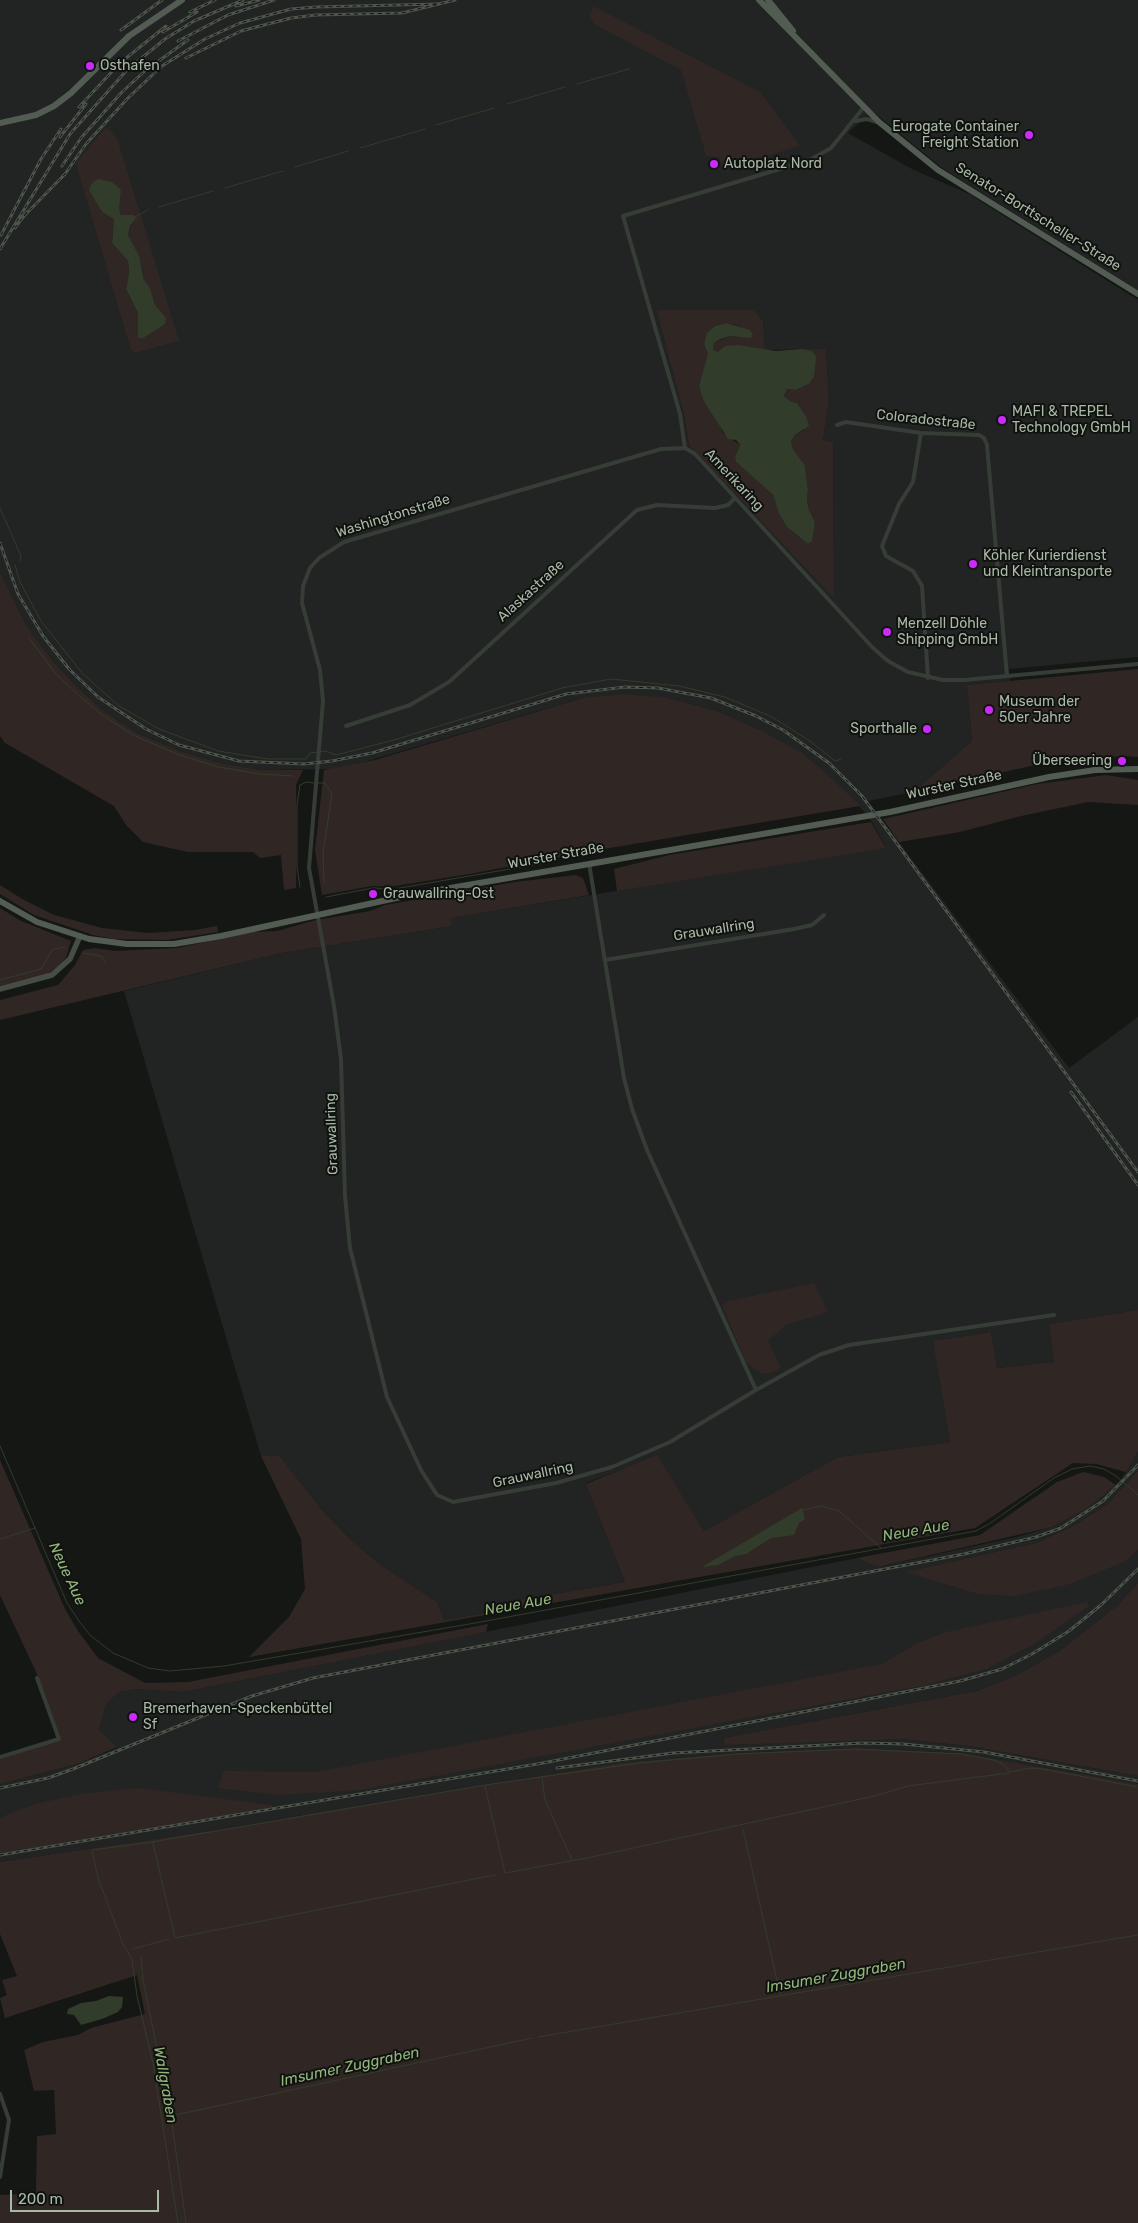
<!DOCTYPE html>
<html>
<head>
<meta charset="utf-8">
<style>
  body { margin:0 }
  #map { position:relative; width:1138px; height:2223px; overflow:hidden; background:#151715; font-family:Rubik,sans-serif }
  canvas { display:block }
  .scale { position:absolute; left:10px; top:2190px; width:149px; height:22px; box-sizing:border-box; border:2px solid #aab8a6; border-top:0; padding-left:6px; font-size:15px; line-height:18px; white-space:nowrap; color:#aab8a6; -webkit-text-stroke:4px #101210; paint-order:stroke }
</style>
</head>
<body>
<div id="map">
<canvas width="1138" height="2223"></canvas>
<div class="scale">200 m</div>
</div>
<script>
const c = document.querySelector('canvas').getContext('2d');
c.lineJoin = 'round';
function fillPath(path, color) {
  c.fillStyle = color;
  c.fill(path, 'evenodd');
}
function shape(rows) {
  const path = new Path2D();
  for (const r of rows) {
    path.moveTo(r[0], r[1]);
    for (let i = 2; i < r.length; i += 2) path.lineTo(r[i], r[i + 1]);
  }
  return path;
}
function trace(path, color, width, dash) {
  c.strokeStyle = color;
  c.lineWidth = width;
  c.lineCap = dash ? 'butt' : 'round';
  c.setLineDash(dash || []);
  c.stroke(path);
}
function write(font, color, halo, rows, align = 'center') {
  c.font = font + ' Rubik,sans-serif';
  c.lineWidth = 4;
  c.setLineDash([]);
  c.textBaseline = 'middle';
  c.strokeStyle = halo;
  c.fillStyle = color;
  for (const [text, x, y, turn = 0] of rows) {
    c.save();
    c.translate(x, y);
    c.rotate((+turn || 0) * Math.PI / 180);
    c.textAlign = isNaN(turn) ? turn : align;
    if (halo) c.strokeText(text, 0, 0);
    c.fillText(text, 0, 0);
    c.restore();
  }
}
fillPath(shape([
  [0,0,1138,0,1138,291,942,168,872,111,848,133,912,169,969,194,1138,300,1138,657,1009,669,1010,681,967,685,972,741,913,792,868,801,1069,1068,1138,1017,1138,1310,1049,1324,1054,1362,997,1368,991,1332,934,1341,950,1442,838,1457,704,1531,657,1456,586,1483,625,1582,483,1606,484,1613,444,1620,437,1602,378,1563,352,1541,321,1509,280,1456,261,1456,124,991,282,953,452,926,450,918,886,847,869,817,838,784,758,729,720,712,668,698,583,698,354,765,334,769,260,770,220,763,180,751,137,733,105,712,77,687,50,658,26,625,0,572],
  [681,69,799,146,706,155],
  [77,163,178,341,136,353,131,351],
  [763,321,765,350,826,349,829,402,823,440,833,442,834,597,689,445,683,410],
  [1138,1452,1138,1471,1108,1504,1073,1526,1036,1543,907,1572,977,1594,1128,1560,1138,1550,1138,1583,1118,1605,1061,1650,1017,1675,977,1691,723,1738,725,1745,864,1739,901,1739,969,1746,1138,1776,1138,1784,961,1753,856,1748,736,1753,619,1763,330,1810,249,1825,0,1862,0,1784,77,1764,117,1748,99,1730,106,1704,120,1692,136,1689,183,1692,857,1558,879,1567,1016,1537,1052,1527,1087,1508,1121,1480]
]), '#212422');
fillPath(shape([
  [593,6,760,92,800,146,723,169,719,157,706,156,681,70,594,24,590,16],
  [106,127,117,138,179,341,136,353,131,351,76,163],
  [112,182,121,190,119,209,122,215,128,216,133,221,128,235,143,270,144,280,150,288,155,305,162,315,138,324,138,313,126,289,129,273,128,261,112,243,114,219,102,212,90,190],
  [657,310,753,310,763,321,765,350,752,347,718,352,713,350,714,344,730,336,750,338,740,325,726,323,715,326,707,333,704,344,708,354,707,360,699,386,703,400,718,422,723,433,740,445,735,457,736,462,773,495,779,514,787,527,808,544,815,522,809,510,807,499,808,490,805,465,792,450,791,441,795,435,804,430,806,416,797,403,790,401,784,396,787,389,796,390,809,384,814,377,812,351,803,349,826,349,829,402,823,440,833,442,834,598,689,445,683,410],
  [0,572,26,625,50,658,77,687,105,712,137,733,180,751,220,763,260,770,303,770,296,785,296,888,284,890,281,855,260,858,253,852,188,852,143,842,126,825,114,806,5,743,0,736],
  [1138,669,1138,757,1124,756,1049,762,913,792,972,741,967,685],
  [624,694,668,698,720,712,758,729,802,753,838,784,860,806,592,851,469,874,395,886,372,886,322,895,315,850,324,770,375,760,583,698],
  [1106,775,1138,780,1138,805,1088,802,1021,816,960,832,899,842,883,819,1037,784],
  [871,822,886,848,617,891,614,869,669,855],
  [576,875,583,878,589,895,451,918,452,926,282,953,0,1020,0,1000,58,985,75,965,83,950,94,948,115,951,177,948,252,932,277,931,316,920,370,911,385,905,515,882],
  [0,885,24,900,54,915,102,928,148,933,195,930,217,926,218,932,167,940,114,939,93,935,34,915,0,894],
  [0,908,21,921,71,941,66,958,59,966,48,974,0,987],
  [814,1283,828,1312,786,1325,768,1341,781,1368,772,1373,761,1373,746,1362,722,1305,729,1301],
  [1138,1310,1138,1452,1126,1472,1096,1464,1073,1463,975,1528,249,1657,289,1617,305,1589,301,1539,261,1456,280,1456,321,1509,352,1541,378,1563,437,1602,444,1620,484,1613,483,1606,625,1582,586,1484,657,1455,704,1531,838,1457,950,1442,933,1341,991,1332,997,1368,1054,1362,1049,1324],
  [0,1460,65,1609,78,1631,98,1658,145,1683,188,1682,488,1624,486,1632,183,1692,136,1689,120,1692,106,1704,99,1730,117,1747,77,1764,0,1784,0,1759,61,1739,37,1674,0,1595],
  [1138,1471,1138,1550,1128,1560,1070,1584,1015,1596,977,1594,906,1572,1036,1543,1073,1526,1108,1504],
  [1083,1472,1104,1477,1116,1485,1087,1508,1052,1527,878,1567,857,1558,980,1535,1057,1482],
  [1138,1583,1138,1776,969,1746,901,1739,725,1745,723,1738,977,1691,1017,1675,1061,1650,1118,1605],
  [1087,1602,1089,1606,1034,1644,986,1669,925,1685,359,1790,280,1795,218,1788,224,1771,316,1772,882,1664,916,1644,946,1632],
  [856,1748,961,1753,1138,1784,1138,2223,0,2223,0,2195,36,2193,37,2136,56,2134,54,2090,34,2091,24,2050,43,2042,78,2035,91,2028,145,2014,137,1975,5,2018,0,1998,7,1995,2,1980,17,1976,0,1934,0,1862,249,1825,330,1810,619,1763,736,1753],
  [138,1788,272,1805,271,1809,0,1853,0,1819,8,1814,39,1803,81,1794]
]), '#302725');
fillPath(shape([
  [98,179,112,182,121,190,119,209,121,215,133,215,136,218,130,226,128,235,139,256,144,280,150,288,155,305,166,318,165,324,143,338,138,338,138,313,126,289,129,273,128,261,112,243,114,219,102,212,89,190,92,183],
  [726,323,750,330,753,336,750,338,730,336,720,339,714,343,713,350,718,352,725,346,738,345,776,351,803,349,812,351,816,357,814,377,809,384,796,390,787,389,784,396,790,401,797,403,806,416,809,426,795,435,791,441,793,450,805,465,808,490,807,500,809,510,815,522,812,541,808,544,787,527,779,514,773,495,736,462,735,457,740,445,736,440,728,439,703,400,699,386,708,354,704,344,707,333,715,326],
  [802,1508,805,1519,799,1523,794,1535,771,1538,746,1554,735,1556,718,1565,702,1567],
  [109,1996,123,1997,122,2007,118,2012,102,2019,81,2025,74,2015,67,2014,68,2009,81,2003,96,2001]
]), '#323c2b');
trace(shape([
  [577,84,629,69],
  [507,104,565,87],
  [436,125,494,108],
  [360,148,425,129],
  [295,167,348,151],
  [225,188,283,171],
  [159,207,213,191],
  [135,217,148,210],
  [0,508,21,556,20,561],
  [15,565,20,582,41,621,83,674,119,706,159,729,218,751,268,759,306,759,310,753,326,751,336,755,394,740,562,688,611,679,679,686,725,697,772,717,810,741,835,761,841,759],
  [29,638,56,674,75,692,102,715,135,736,177,754,218,767,260,774,293,776],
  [318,783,325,783,332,794,323,853,324,883],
  [300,887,297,867,297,804,300,785,306,782,314,783],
  [326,897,373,888,394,889,545,863],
  [83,953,101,956,105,962],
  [0,980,41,969,53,949,65,947],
  [0,1446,67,1603,79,1621,90,1635,113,1653,148,1668,170,1671,224,1666,475,1623,976,1531,989,1524,1054,1478,1072,1469,1090,1466,1104,1469,1116,1476,1138,1495],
  [803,1510,822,1506,839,1511,881,1548],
  [0,1539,35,1528],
  [542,1778,545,1800,572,1860],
  [485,1786,505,1873,587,1858,874,1796,908,1786,1009,1773],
  [743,1829,780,1994],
  [153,1843,175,1938,495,1875],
  [133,1949,169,1939],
  [141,1956,143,1980,171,2116,186,2223],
  [538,2037,1138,1935],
  [171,2116,532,2038],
  [178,2223,153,2063,137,1996,132,1959,123,1944,98,1878,92,1850,152,1842,485,1785,639,1763,736,1754,855,1749,961,1754,993,1760,1003,1764,1010,1772,1031,1768,1043,1769,1137,1787]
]), '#323c2b', 1);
trace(shape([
  [855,121,867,119,877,122],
  [837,425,846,422,921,433,979,435,984,438,987,445,1007,676],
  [921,433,913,482,899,504,882,546,886,556,913,571,922,586,928,678],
  [685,448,680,414,623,216,810,160,831,148,864,107],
  [346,726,410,705,449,682,637,510,657,505,715,508,728,505,735,498],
  [589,863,624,1078,632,1109,647,1150,756,1390,670,1442,612,1467,556,1483,453,1502,437,1495,421,1470,387,1397,350,1248,345,1196,341,1059,334,1006,309,868,323,701,320,670,302,603,303,586,310,568,319,558,344,542,661,449,685,448,695,454,873,648,888,661,908,672,943,680,964,680,1138,664],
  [605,960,794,929,812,925,824,915],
  [756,1390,819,1355,849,1345,1054,1315],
  [0,1757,59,1739,37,1678],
  [0,2094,9,2120,0,2177]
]), '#363d36', 4);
trace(shape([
  [0,989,52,975,70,959,80,936]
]), '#454d44', 5.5);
trace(shape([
  [759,0,879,122,938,170,1138,294],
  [768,0,793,31],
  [0,123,36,115,54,106,71,93,129,36,182,0],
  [0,901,37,922,89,939,127,944,174,944,221,936,410,895,890,812,1049,777,1095,770,1138,769]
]), '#535c52', 6);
const rail = shape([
  [236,6,259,0],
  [190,12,215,0],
  [121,30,162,0],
  [163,32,197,12],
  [178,41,228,15,274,0],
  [186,58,241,31,291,18,316,15,402,13,455,0],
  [79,107,120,63,166,26],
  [60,137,86,104],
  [62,166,81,138,122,92,146,70,188,40],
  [24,216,65,174,86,144,128,98,162,66,205,39,240,23,291,9,317,7,438,4],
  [15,228,27,212],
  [1,235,41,159,61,129],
  [0,249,70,134,127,70,165,39,194,21,243,0],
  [0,543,18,594,43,636,69,669,98,697,146,729,179,745,239,761,304,764,332,761,372,753,566,694,625,687,658,688,711,698,756,716,783,730,829,763,862,796,1138,1172],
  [1071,1092,1138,1185],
  [557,1768,673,1753,863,1743,903,1744,984,1752,1138,1781],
  [0,1788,48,1778,73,1769,252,1696,313,1678,964,1554,1036,1537,1061,1528,1103,1501,1138,1465],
  [0,1855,543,1763,960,1681,1002,1669,1032,1654,1069,1631,1101,1605,1138,1569]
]);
trace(rail, '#4c544b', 3);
trace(rail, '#101210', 1, [4]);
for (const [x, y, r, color] of [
  [90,66,5,"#cd29fc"],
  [1029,135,5,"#cd29fc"],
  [714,164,5,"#cd29fc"],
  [1002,420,5,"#cd29fc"],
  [973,564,5,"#cd29fc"],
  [887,632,5,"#cd29fc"],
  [989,710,5,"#cd29fc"],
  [927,729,5,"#cd29fc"],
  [1122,761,5,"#cd29fc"],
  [373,894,5,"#cd29fc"],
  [133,1717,5,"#cd29fc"]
]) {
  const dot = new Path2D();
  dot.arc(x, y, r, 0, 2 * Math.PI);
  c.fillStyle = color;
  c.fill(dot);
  trace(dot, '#101210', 2);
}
write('14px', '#aab8a6', '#101210', [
  ["Osthafen",100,66],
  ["Eurogate Container",1019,127,"right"],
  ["Freight Station",1019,143,"right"],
  ["Autoplatz Nord",724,164],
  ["MAFI & TREPEL",1012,412],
  ["Technology GmbH",1012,428],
  ["Köhler Kurierdienst",983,556],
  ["und Kleintransporte",983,572],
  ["Menzell Döhle",897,624],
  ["Shipping GmbH",897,640],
  ["Museum der",999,702],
  ["50er Jahre",999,718],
  ["Sporthalle",917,729,"right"],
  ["Überseering",1112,761,"right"],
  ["Grauwallring-Ost",383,894],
  ["Bremerhaven-Speckenbüttel",143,1709],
  ["Sf",143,1725]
], 'left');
write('14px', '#aab8a6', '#101210', [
  ["Senator-Borttscheller-Straße",1038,217,32],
  ["Coloradostraße",926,420,6],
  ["Amerikaring",734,480,47],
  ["Washingtonstraße",393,516,-17],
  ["Alaskastraße",531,591,-42],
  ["Wurster Straße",954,785,-12],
  ["Wurster Straße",556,856,-10],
  ["Grauwallring",714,930,-9],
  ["Grauwallring",332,1134,-92],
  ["Grauwallring",533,1475,-12]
]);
write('italic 15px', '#93b57b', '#101210', [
  ["Neue Aue",916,1531,-10],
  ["Neue Aue",67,1574,65],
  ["Neue Aue",518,1605,-10],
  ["Imsumer Zuggraben",836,1976,-10],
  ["Imsumer Zuggraben",350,2067,-12],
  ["Wallgraben",165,2085,80]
]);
</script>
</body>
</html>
